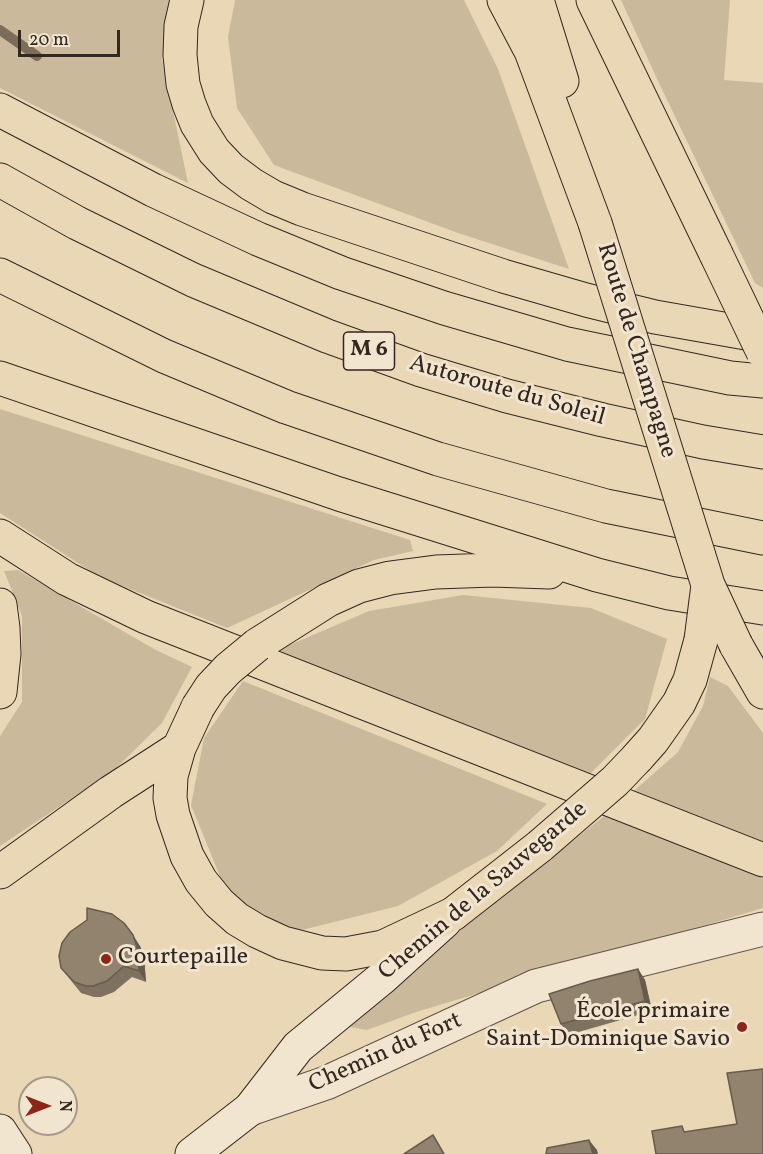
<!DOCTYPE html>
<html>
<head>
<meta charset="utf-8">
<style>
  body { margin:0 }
  #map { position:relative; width:763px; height:1154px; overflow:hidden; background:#ead7b6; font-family:Vollkorn,serif }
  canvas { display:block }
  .north { position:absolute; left:18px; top:1076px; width:60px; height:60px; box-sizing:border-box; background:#f1e5d0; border:2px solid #a5998a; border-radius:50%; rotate:90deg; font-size:16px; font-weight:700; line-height:24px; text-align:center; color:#332720 }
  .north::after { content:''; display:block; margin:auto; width:21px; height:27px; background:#8f2418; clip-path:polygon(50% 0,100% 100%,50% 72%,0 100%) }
  .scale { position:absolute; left:18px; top:30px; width:102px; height:27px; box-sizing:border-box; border:3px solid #332720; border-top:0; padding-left:8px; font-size:18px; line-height:21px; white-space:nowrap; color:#332720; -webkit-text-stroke:4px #f1e5d0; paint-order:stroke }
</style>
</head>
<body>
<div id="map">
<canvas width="763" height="1154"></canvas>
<div class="north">N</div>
<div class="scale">20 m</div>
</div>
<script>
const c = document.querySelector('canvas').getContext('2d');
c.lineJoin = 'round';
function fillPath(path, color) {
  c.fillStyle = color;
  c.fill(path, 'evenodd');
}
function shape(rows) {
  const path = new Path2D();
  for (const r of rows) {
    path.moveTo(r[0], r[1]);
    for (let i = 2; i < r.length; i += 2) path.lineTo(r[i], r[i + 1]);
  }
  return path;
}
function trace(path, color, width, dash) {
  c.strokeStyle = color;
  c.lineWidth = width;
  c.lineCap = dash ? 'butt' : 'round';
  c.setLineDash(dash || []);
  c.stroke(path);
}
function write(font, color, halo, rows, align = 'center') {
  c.font = font + ' Vollkorn,serif';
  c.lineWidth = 6;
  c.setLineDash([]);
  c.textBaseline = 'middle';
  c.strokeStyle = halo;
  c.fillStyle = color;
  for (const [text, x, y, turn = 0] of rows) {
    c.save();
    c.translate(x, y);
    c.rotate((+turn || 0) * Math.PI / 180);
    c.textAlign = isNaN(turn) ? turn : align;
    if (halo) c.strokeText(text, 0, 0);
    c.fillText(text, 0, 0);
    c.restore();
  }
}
fillPath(shape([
  [0,0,173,0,162,59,188,183,0,88],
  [235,0,464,0,498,69,569,269,458,233,274,165,237,108,228,37],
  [621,0,730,0,724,80,763,83,763,288,755,283,658,81],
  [0,409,410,540,413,551,374,560,227,628,100,577,0,513],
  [18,570,154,649,192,667,162,723,113,771,0,846,0,736,22,702,22,616,4,571],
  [463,595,591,608,667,639,645,719,589,775,278,650,369,611],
  [710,677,728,686,763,733,763,848,627,797,678,752,703,706],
  [243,681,547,804,497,851,398,906,294,932,228,896,191,805,204,738],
  [608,813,763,879,763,908,416,1012,367,1030,350,1027,400,978]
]), '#cbb99c');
trace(shape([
  [0,30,37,56]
]), '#7c6d5b', 10);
const street = shape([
  [250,1109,326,1083,536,986,763,929]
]);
const secondary = shape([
  [0,1131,15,1154],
  [192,1154,250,1109,298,1047,382,978,445,921]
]);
const primary = shape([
  [187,0,181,26,180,55,183,84,189,104,197,124,214,151,231,169,251,184,273,197,302,209,503,276,586,300,655,317,763,336],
  [504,0,531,51,595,223],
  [537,0,562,81],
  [593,0,716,254],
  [736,645,763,692],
  [637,758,653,740,679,703,690,680,701,640],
  [453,914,540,846]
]);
const highway = shape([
  [0,110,153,190,258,239,341,273,444,308,567,344,730,378,763,381],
  [0,180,77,223,193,280,327,336,421,370,507,396,603,420,703,442,763,452],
  [0,275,164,356,286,407,438,459,606,506,763,538],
  [0,378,339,494,597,575,669,593,763,608],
  [0,536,67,579,146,617,763,860],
  [0,605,3,628,4,654,0,692],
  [257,645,328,600,359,586,390,578,436,572,493,570,549,572],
  [198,707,179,748,171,776,170,798,173,815,187,856,201,881,219,903,237,919,257,931,283,943,322,953,346,954,383,947,453,914],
  [0,872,111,792,179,748]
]);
trace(street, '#615346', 35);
trace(secondary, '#332720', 35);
trace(primary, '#332720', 35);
trace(highway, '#332720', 35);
trace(street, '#f1e5d0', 33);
trace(secondary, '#f1e5d0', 33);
trace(primary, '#ead7b6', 33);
trace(highway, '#ead7b6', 33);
const primaryBridge = shape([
  [595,223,708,585,736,645],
  [716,254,763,352],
  [701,640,708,585],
  [540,846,615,781,637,758]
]);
const highwayBridge = shape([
  [198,707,211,687,228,669,257,645]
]);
trace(primaryBridge, '#332720', 35, []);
trace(highwayBridge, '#332720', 35, []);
trace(primaryBridge, '#ead7b6', 33);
trace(highwayBridge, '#ead7b6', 33);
fillPath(shape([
  [140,946,144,957,146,982,132,977,114,992,101,997,94,997,81,993,61,968],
  [638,969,645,980,652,1011,568,1035,561,1024]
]), '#7e715f');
fillPath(shape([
  [133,935,140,946,144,957,146,982,139,971],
  [638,969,645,980,652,1011,645,1001],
  [589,1140,597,1150,598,1154,593,1154]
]), '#665c4d');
const building = shape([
  [87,908,112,914,124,923,133,935,137,947,139,971,124,966,107,981,93,986,86,986,74,982,61,968,59,956,62,943,70,932,87,920,87,908],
  [638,969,645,1001,561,1024,549,994,590,981,638,969],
  [763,1069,763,1154,656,1154,652,1131,682,1126,684,1132,737,1124,727,1073,763,1069],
  [433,1135,444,1154,404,1154,433,1135],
  [589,1140,593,1154,546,1154,547,1148,589,1140]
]);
fillPath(building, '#92836e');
trace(building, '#665c4d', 1.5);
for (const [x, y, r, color] of [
  [106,959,6,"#8f2418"],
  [742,1027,6,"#8f2418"]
]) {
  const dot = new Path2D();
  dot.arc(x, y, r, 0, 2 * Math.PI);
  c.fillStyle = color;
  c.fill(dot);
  trace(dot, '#f1e5d0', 2);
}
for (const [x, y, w] of [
  [369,351,51]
]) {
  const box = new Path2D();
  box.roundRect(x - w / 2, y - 19, w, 38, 4.5);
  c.fillStyle = '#f1e5d0';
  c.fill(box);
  trace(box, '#332720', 1.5);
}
write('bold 22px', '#332720', null, [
  ["M 6",369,351]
]);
write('24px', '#332720', '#f1e5d0', [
  ["Route de Champagne",635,351,73],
  ["Autoroute du Soleil",507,392,16],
  ["Chemin de la Sauvegarde",484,892,-40],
  ["Chemin du Fort",386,1054,-24]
]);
write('24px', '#332720', '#f1e5d0', [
  ["Courtepaille",118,959],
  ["École primaire",730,1013,"right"],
  ["Saint-Dominique Savio",730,1041,"right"]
], 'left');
</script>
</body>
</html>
